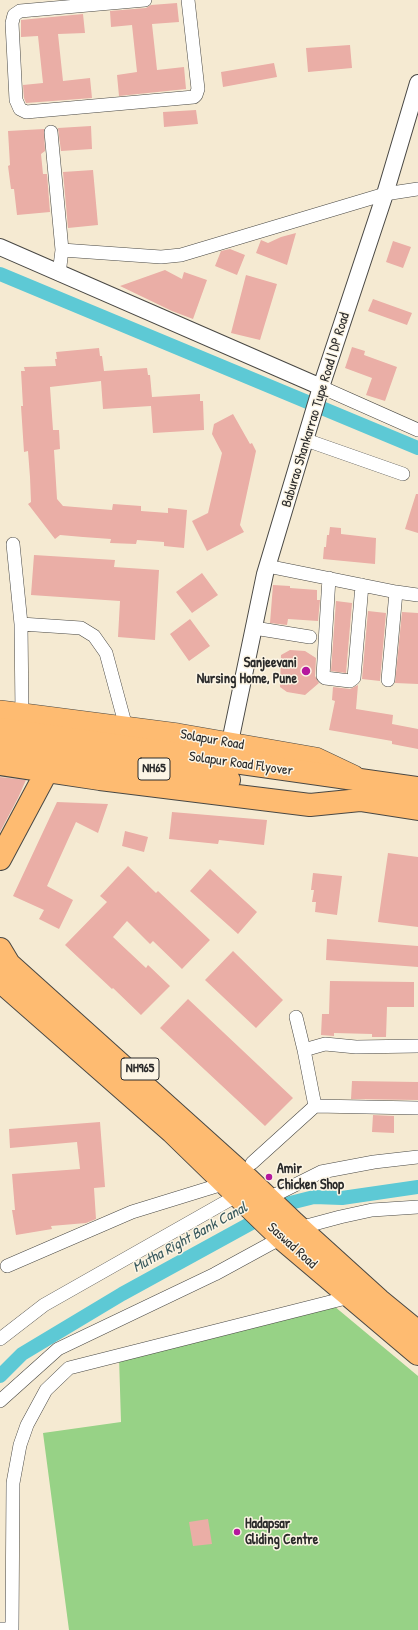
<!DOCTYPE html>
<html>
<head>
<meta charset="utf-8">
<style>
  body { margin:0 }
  canvas { display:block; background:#f5ead2 }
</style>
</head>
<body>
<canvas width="418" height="1630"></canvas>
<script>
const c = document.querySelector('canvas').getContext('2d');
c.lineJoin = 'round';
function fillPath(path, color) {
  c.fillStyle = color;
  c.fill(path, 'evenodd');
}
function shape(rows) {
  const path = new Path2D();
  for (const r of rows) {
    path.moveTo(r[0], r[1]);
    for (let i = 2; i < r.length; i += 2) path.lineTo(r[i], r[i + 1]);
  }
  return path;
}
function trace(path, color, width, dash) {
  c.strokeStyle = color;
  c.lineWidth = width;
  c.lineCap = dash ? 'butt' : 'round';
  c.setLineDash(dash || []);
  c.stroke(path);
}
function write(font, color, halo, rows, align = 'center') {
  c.font = font + ' "Patrick Hand",sans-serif';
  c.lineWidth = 3;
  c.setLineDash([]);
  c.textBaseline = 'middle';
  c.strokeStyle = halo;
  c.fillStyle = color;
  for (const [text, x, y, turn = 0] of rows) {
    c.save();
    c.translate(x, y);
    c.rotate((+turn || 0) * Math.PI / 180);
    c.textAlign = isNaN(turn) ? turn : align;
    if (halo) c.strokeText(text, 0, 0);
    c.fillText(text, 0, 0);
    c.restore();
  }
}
fillPath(shape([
  [334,1306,418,1376,418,1630,69,1630,43,1433,121,1422,119,1357]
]), '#97d286');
trace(shape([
  [0,274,418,448],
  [0,1376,22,1354,122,1294,286,1204,314,1197,342,1198,418,1187]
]), '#5dc9d5', 14);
fillPath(shape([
  [177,3,179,22,152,24,157,70,184,67,186,89,119,96,117,75,137,72,132,25,111,27,110,11,146,8,151,5],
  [83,14,85,33,58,34,63,81,90,78,92,98,26,103,24,98,23,85,43,83,38,36,21,37,21,20],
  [350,45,352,68,308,72,306,48],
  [274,63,277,77,223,87,221,72],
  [196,110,198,124,164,127,163,112],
  [91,126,92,149,61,151,58,128],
  [44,129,45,151,41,154,43,174,47,174,50,212,17,215,14,189,11,189,8,166,10,165,8,131],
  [93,170,98,225,68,228,63,172],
  [296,233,287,265,256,253,261,240,268,243,281,237],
  [393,241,411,247,403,268,386,262],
  [230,249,245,255,237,275,215,266,221,251],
  [165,270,182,279,184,272,207,280,193,319,172,311,120,286],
  [246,275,277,284,260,340,231,333],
  [373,299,412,313,407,325,368,311],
  [352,347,365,351,364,355,397,367,385,401,366,395,372,378,345,368],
  [99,348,100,356,102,356,104,371,147,368,148,375,150,375,152,397,200,394,200,401,203,401,204,430,153,433,151,406,103,409,101,381,50,387,53,430,59,430,60,449,54,450,57,499,63,506,87,508,112,510,113,504,141,506,141,511,168,513,168,508,187,510,184,548,164,546,164,542,137,540,136,544,110,543,111,539,83,537,60,535,55,539,28,504,31,502,30,477,28,451,24,452,21,406,23,406,21,371,25,371,24,367,56,366,55,359,57,359,56,352],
  [233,414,250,444,252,443,256,451,240,525,244,532,207,551,192,521,208,513,222,453,212,434,214,424],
  [416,494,418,494,418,533,405,529],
  [330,527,341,528,341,534,376,538,375,564,323,559,324,547,326,547,327,535,329,535],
  [34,555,115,560,114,567,159,570,155,640,118,637,120,601,31,595],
  [202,573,218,595,192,613,176,592],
  [273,585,290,586,290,588,317,590,317,600,320,600,318,621,288,619,287,625,270,623],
  [336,601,352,603,346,673,331,671],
  [368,611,386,613,380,681,362,679],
  [402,612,418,613,418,684,395,683],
  [190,619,210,646,189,661,170,634],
  [290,650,305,651,316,658,315,676,319,683,305,695,287,692,280,687,281,655],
  [358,685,356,709,393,715,392,724,418,729,418,749,392,744,392,741,329,730,335,701,332,700,333,687,350,689],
  [0,777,26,780,18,798,0,832],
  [57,802,108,804,98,833,76,822,47,886,73,900,59,929,39,919,44,910,13,896],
  [172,812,267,820,264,845,219,840,218,844,169,839],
  [125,831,148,837,144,852,122,846],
  [388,853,418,857,418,927,378,922],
  [128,866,156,893,158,891,210,940,182,969,153,941,150,944,127,921,113,937,146,968,148,965,170,986,141,1015,113,988,112,989,65,945,107,902,100,896],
  [210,869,257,912,238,934,190,891],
  [313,873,342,876,337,915,315,912,316,902,312,902,314,890,311,890],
  [327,939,418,946,418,967,326,960],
  [233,951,283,1000,256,1028,205,980],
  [330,981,414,982,414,1007,387,1007,386,1037,372,1037,372,1034,334,1033,334,1036,321,1035,322,1014,329,1014],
  [188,999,293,1098,265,1126,160,1028],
  [352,1081,418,1082,418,1100,351,1099],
  [373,1115,394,1116,394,1133,372,1132],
  [100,1122,105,1187,94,1188,96,1219,86,1223,51,1226,52,1229,16,1235,12,1210,15,1210,12,1174,80,1169,77,1142,10,1148,9,1129],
  [208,1519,212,1544,193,1546,189,1522]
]), '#eaaea6');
const minor = shape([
  [145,0,20,11,14,15,12,23,16,100,20,109,26,112,194,97,196,95,198,89,188,0],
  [51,132,62,250,59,274],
  [62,250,161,257,181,255,385,194,418,189],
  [321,387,418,430],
  [306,440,403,474],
  [13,544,21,624,22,714],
  [267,566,396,592,418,595],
  [329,578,323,676,325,678,350,681,354,678,362,585],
  [21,624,81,628,94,636,106,653,126,727],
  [254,628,310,637],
  [388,680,396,592],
  [296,1017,304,1050],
  [418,1046,356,1047,325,1044,304,1050,315,1106,418,1108],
  [252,1163,315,1106],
  [269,1198,321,1172,374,1162,418,1157],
  [299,1228,340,1217,372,1210,418,1207],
  [7,1266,132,1212,226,1183],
  [0,1339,44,1305,238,1195],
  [0,1401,58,1349,215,1274,281,1238],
  [0,1629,12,1629],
  [12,1630,13,1483,20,1445,27,1425,46,1390,69,1368,350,1297]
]);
const tertiary = shape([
  [0,247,321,387],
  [230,742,265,574,321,387,385,194,418,83]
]);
const primary = shape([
  [0,711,178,734,316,758,354,776]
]);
const trunk = shape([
  [0,729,418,788],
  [0,746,229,780],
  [0,764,100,779,310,805,360,800,418,809],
  [0,859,47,771],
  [0,949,9,964,248,1179,294,1223,379,1300,418,1332],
  [0,981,172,1132,281,1238,418,1354]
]);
trace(minor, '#494844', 14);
trace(tertiary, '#494844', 18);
trace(primary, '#494844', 22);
trace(trunk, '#494844', 24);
trace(minor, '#fff', 13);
trace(tertiary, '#fff', 16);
trace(primary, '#febb71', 21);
trace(trunk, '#febb71', 22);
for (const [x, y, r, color] of [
  [306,671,5,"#b5179e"],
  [269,1177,4,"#b5179e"],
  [237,1532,4,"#b5179e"]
]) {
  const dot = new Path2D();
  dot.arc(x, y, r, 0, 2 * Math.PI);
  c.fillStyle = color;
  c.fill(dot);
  trace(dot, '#fcf5e5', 1.5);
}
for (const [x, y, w] of [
  [154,769,32],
  [140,1069,38]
]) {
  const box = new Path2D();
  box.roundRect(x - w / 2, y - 11, w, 22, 3);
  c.fillStyle = '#fcf5e5';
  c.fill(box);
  trace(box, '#2b2b2b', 1);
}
write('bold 13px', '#2b2b2b', null, [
  ["NH65",154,769],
  ["NH965",140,1069]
]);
write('14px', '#2b2b2b', '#fcf5e5', [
  ["Baburao Shankarrao Tupe Road | DP Road",316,410,-73],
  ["Solapur Road",212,740,10],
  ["Solapur Road Flyover",241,764,8],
  ["Saswad Road",292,1246,42]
]);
write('bold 14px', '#2b2b2b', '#fcf5e5', [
  ["Sanjeevani",297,663,"right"],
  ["Nursing Home, Pune",297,679,"right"],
  ["Amir",277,1169],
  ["Chicken Shop",277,1185],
  ["Hadapsar",245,1524],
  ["Gliding Centre",245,1540]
], 'left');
write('italic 15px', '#3a5a5e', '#fcf5e5', [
  ["Mutha Right Bank Canal",190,1238,-29]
]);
</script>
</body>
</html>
